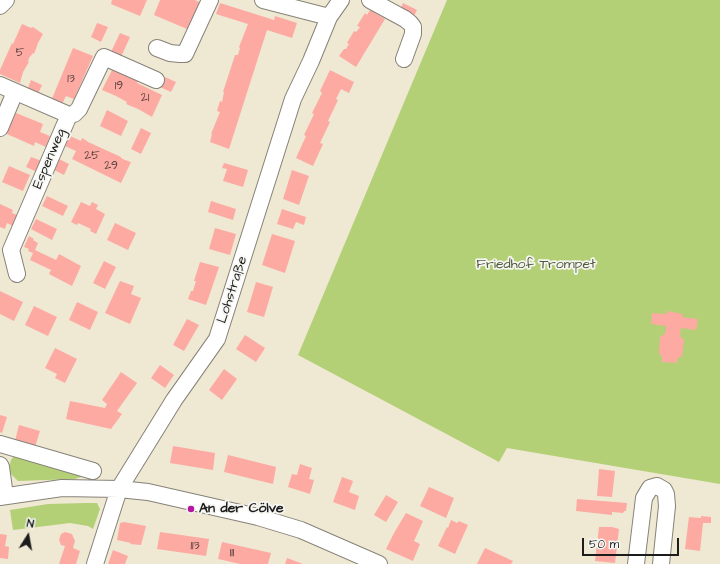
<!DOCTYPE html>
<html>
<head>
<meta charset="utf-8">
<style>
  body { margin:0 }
  #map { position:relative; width:720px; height:564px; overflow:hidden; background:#efe8d3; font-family:"Architects Daughter",sans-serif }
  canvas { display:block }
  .north { position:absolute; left:8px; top:516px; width:40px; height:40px; -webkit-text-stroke:3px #f6f6f2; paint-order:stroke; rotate:11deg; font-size:11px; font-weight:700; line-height:16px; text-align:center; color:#1c1c1c }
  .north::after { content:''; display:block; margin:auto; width:14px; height:18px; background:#1c1c1c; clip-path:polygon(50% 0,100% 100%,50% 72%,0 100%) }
  .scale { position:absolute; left:582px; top:538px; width:97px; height:18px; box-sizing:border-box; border:2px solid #1c1c1c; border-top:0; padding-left:5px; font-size:12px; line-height:14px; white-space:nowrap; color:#1c1c1c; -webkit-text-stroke:3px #f6f6f2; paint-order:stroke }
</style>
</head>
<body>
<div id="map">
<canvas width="720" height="564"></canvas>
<div class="north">N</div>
<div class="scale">50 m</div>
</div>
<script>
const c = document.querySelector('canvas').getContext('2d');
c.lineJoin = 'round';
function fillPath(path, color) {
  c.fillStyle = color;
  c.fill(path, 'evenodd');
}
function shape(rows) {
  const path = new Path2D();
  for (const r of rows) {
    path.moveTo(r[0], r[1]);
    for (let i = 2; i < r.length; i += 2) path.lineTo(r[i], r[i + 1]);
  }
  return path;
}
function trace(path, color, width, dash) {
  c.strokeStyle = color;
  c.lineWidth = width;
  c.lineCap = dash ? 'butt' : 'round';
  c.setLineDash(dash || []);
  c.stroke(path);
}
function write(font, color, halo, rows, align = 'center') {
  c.font = font + ' "Architects Daughter",sans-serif';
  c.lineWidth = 3.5;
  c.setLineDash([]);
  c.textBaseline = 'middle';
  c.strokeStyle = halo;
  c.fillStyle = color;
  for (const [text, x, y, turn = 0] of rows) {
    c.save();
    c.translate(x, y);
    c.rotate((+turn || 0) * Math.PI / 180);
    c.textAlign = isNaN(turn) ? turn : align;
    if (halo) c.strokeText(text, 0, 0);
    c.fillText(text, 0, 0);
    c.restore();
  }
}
fillPath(shape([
  [447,0,720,0,720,484,507,448,499,462,298,355],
  [14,456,82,474,81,477,75,479,18,481,11,474,9,468,11,460],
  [86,503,97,503,100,509,93,529,88,526,70,523,13,530,10,510,48,504]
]), '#b3d076');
fillPath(shape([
  [112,0,147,0,140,16,111,4],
  [160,0,195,0,205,5,194,32,154,15],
  [220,3,274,20,275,16,297,23,292,38,267,30,229,149,210,142,212,134,211,134,220,112,217,111,220,101,222,102,224,92,223,92,235,55,238,55,240,48,239,47,248,24,216,14],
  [403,3,417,10,412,20,398,14],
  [370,10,385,19,356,67,339,56,344,49,346,49,349,44,347,43,354,31,356,32,360,27,357,26,365,13,367,15],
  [97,23,108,27,101,42,91,37],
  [22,24,31,28,33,27,43,34,38,43,34,54,33,53,29,58,28,62,29,62,23,72,20,83,0,74,0,70,12,43,13,44],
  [120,33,130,37,121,57,111,52],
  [73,48,93,56,74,99,66,96,61,106,51,101],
  [113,68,138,80,137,83,162,95,152,117,138,109,126,104,127,102,116,96,102,90],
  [330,70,354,82,349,93,341,89,336,99,338,100,328,121,330,122,320,143,323,144,313,166,296,158,306,136,304,135,314,114,312,113,322,93,320,91],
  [165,77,176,82,171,92,160,87],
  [31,80,42,85,37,96,27,91],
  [107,110,128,121,121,136,100,126],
  [16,113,43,124,40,132,50,136,46,147,35,142,34,146,7,134,8,131,3,128,8,118,13,120],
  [141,128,151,133,141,154,131,149],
  [70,136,81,141,82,138,87,141,88,142,121,157,121,158,125,160,131,162,121,183,72,159,76,151,65,146],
  [31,157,42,161,37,172,26,167],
  [59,159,69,164,64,175,54,170],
  [224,163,248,170,243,187,223,181,227,169,222,168],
  [9,166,30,175,23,191,2,182],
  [292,170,309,176,299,205,283,199],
  [47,196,68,206,63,216,42,206],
  [211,201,236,209,233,220,208,212],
  [81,202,90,206,92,202,98,205,96,209,105,214,96,234,90,231,91,229,78,223,77,225,71,222],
  [0,204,13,210,12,213,17,215,13,226,7,223,5,229,0,227],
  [282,209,306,217,304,225,296,222,293,229,277,224],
  [36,219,57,229,52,240,31,229],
  [115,223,136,233,128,250,107,240],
  [215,228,236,234,230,255,209,249],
  [272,234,295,241,285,273,262,265],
  [29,236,34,239,33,240,38,243,35,250,56,260,59,254,81,266,72,286,49,274,51,270,30,260,33,253,28,251,29,249,24,247],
  [104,261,116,267,105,289,93,283],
  [200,262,219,267,206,305,188,299,191,291,193,291,196,281,194,281],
  [120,281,134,286,131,294,141,298,130,324,105,313],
  [256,282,273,287,264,317,247,312],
  [0,291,23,302,14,321,0,314],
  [77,302,98,312,90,330,69,320],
  [34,306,57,317,48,336,25,325],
  [667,311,683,314,682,317,698,319,696,330,681,328,680,336,684,340,682,356,677,359,677,363,662,362,662,357,659,353,660,337,665,334,666,326,651,324,652,313,667,314],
  [187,319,199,325,184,351,173,345],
  [245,335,265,348,256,362,236,349],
  [55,348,77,359,65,383,55,378,57,374,45,368],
  [160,365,174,375,165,388,151,378],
  [224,369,237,379,222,400,209,390],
  [121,372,137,383,117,411,122,414,111,429,66,419,70,401,105,408,107,404,102,400],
  [0,415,7,417,2,433,0,432],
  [19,425,40,431,35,447,15,441],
  [173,446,215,453,213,470,170,463],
  [228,455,276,467,273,484,224,472],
  [300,464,312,468,309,479,314,480,310,494,288,487,292,474,297,475],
  [599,469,615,471,612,497,597,496],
  [342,477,353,481,349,492,359,496,355,510,333,502],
  [429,487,454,498,446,518,420,506],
  [386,495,398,502,386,522,374,515],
  [577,499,627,503,626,511,624,511,623,513,612,512,612,515,576,511],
  [406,513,423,521,414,541,420,544,413,561,386,549,394,533],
  [701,516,711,517,711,523,703,523,700,551,685,549,689,517,701,518],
  [451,520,457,523,459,521,468,525,455,554,438,546,447,527,448,528],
  [124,522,146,526,141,545,130,544,131,543,117,540,120,523],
  [599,527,612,527,619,529,615,563,595,561],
  [65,532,72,534,75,541,73,548,80,551,76,564,59,564,65,546,61,545,59,540,61,534],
  [160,532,209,539,206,556,157,549],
  [0,534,7,535,5,546,9,547,8,559,0,558],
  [222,542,271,553,268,564,240,564,218,559],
  [485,548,513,561,511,564,477,564],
  [113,550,128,556,125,564,108,564],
  [287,558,303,564,285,564]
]), '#fdaaa3');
const minor = shape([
  [263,0,329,17],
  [370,0,405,19,410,23,413,27,413,34,404,59],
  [0,6,6,0],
  [157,48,170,53,180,54,185,54,210,0],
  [0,85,69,115,11,250,17,274],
  [69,115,74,114,79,109,104,57,156,80],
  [0,128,15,92],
  [0,444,93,471],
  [0,465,1,467,5,496],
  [0,497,62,488,119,489,148,492,258,517,301,530,379,564],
  [95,564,119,489,174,400,217,339,293,99,311,61,329,17,341,0],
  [636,564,644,498,650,488,657,486,664,490,666,494,667,506,661,564]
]);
trace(minor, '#868278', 18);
trace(minor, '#fff', 16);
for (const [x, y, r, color] of [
  [191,509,4,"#b5179e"]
]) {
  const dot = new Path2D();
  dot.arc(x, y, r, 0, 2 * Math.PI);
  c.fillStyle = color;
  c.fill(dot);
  trace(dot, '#f6f6f2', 1.5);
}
write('12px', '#54403e', null, [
  ["5",20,53],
  ["13",71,79],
  ["19",119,86],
  ["21",145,98],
  ["25",92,156],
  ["29",111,166],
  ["113",195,546],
  ["111",232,553]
]);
write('14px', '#1c1c1c', '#f6f6f2', [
  ["Espenweg",50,159,-67],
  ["Lohstraße",233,290,-72]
]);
write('14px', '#515b3c', '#f6f6f2', [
  ["Friedhof Trompet",536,265]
]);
write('bold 14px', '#1c1c1c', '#f6f6f2', [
  ["An der Cölve",199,509]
], 'left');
</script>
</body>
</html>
